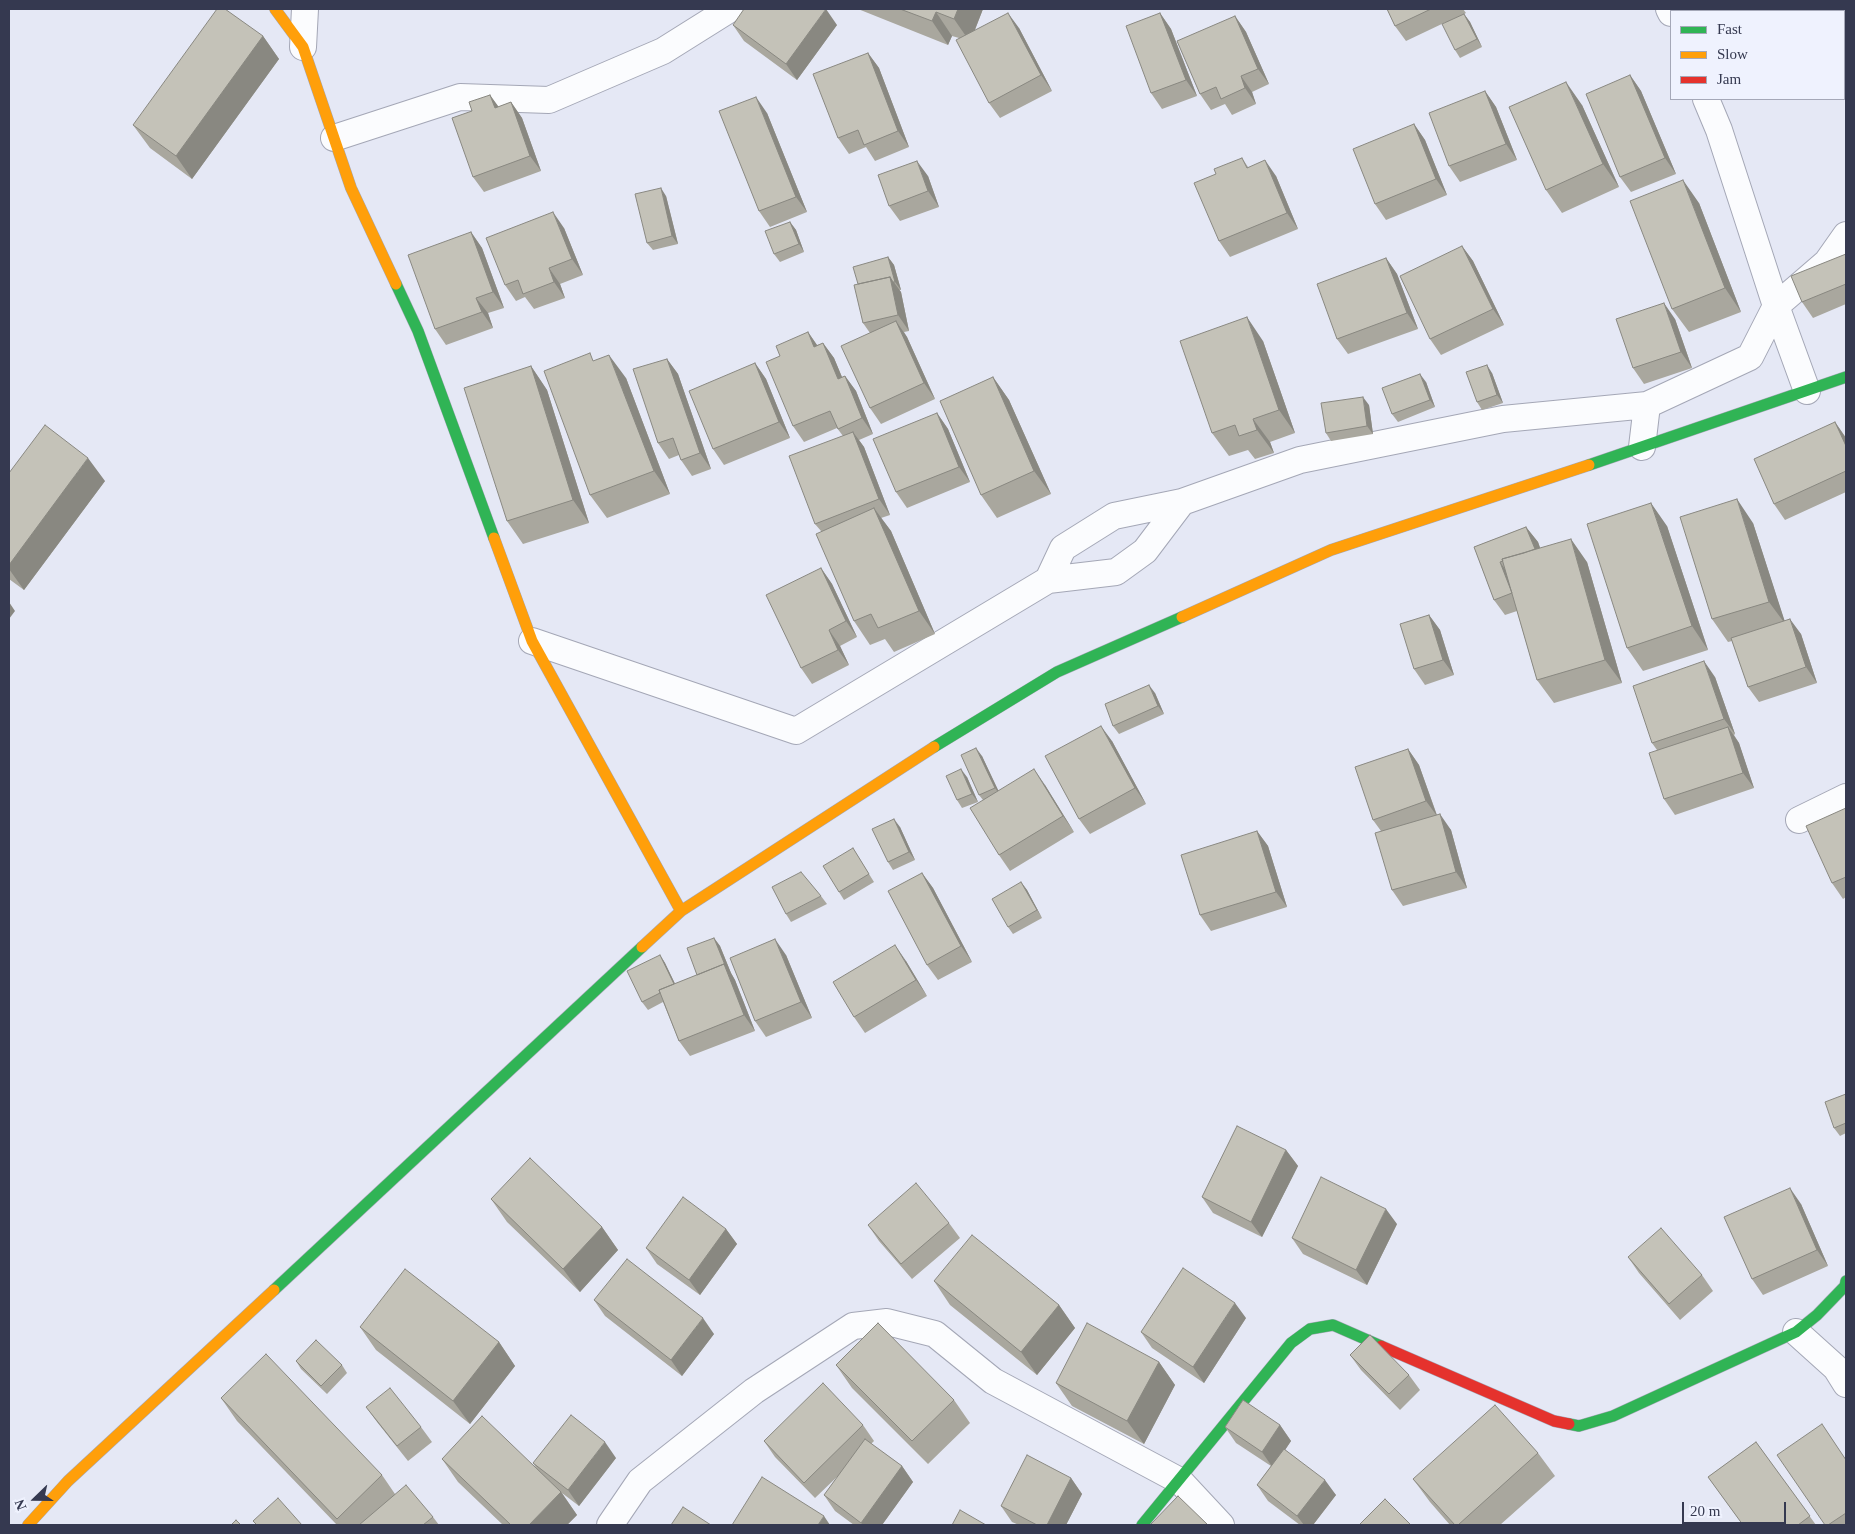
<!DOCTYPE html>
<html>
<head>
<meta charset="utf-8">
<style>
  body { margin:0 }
  #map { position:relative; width:1855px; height:1534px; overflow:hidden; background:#e5e8f5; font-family:Georgia,serif }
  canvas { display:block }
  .frame { position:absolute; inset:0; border:10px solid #353950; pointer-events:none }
  .legend { position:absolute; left:1670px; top:10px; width:175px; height:90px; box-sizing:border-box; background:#eff2fe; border:1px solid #a5a8b8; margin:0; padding:6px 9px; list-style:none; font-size:15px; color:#353950 }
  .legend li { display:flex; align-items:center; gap:10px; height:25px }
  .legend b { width:25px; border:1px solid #a5a8b8 }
  .north { position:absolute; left:10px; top:1474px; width:50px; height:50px; -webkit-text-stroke:4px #eff2fe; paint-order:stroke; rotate:248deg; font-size:14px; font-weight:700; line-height:20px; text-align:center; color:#353950 }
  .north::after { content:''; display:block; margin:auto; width:18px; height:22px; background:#353950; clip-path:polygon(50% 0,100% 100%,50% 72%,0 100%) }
  .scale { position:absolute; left:1682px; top:1502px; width:104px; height:22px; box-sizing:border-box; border:2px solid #353950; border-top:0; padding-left:6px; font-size:15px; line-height:18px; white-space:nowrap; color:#353950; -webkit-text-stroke:4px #eff2fe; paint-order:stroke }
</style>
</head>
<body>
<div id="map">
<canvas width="1855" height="1534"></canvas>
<div class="frame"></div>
<ul class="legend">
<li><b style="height:6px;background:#30b455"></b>Fast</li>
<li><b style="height:6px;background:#ff9f0a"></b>Slow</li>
<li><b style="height:6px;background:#e5322d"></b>Jam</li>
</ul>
<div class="north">N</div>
<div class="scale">20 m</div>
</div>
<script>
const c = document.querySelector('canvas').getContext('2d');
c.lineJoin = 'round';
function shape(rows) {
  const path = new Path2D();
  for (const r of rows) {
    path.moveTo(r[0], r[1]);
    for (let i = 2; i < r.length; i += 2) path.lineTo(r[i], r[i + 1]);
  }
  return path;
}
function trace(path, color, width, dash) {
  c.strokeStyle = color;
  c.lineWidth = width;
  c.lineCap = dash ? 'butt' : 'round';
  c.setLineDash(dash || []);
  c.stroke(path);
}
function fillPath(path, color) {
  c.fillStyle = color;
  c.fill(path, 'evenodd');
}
const street = shape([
  [1669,9,1671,13],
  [303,47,305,9],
  [1706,99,1719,130,1776,306,1807,391],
  [334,138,460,97,549,100,663,51,730,9],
  [1642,447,1647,405],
  [1048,580,1063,548,1114,516,1182,502],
  [532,641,796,731,1048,580,1116,572,1145,551,1182,502,1300,460,1503,419,1647,405,1750,357,1776,306,1827,262,1846,235],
  [1799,820,1846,797],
  [1796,1332,1836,1368,1846,1384],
  [610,1525,640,1481,754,1391,853,1326,887,1322,935,1334,993,1381,1180,1481,1221,1525]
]);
const fast = shape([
  [396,284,418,331,494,538],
  [1589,465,1846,377],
  [934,747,1057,672,1182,617],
  [274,1290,642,947],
  [1569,1424,1579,1426,1613,1416,1796,1332,1817,1315,1845,1286,1846,1281],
  [1142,1525,1291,1343,1310,1329,1333,1325,1381,1346]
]);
const slow = shape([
  [275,9,303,47,351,188,396,284],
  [494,538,532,641,681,911],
  [1182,617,1331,550,1589,465],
  [642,947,681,911,934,747],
  [28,1525,68,1481,274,1290]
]);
const jam = shape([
  [1381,1346,1554,1421,1569,1424]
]);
trace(street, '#a4a7b6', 28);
trace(fast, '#a4a7b6', 12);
trace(slow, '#a4a7b6', 12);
trace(jam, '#a4a7b6', 12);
trace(street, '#fbfcfe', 26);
trace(fast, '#30b455', 11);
trace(slow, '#ff9f0a', 11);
trace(jam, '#e5322d', 11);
fillPath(shape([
  [858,9,983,9,975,30,1019,28,1052,91,1000,118,989,103,959,38,952,36,948,45],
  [1387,9,1463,9,1466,13,1464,14,1470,22,1482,47,1460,58,1455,50,1446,22,1406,41,1395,26],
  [1160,13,1171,29,1197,96,1162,109,1151,93],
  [1235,16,1246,32,1269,84,1252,92,1256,104,1232,115,1225,104,1211,110,1200,94],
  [733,25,837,25,797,80,744,41],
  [263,36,279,59,192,179,150,148,133,125],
  [868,53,879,68,909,147,875,161,866,147,849,154,838,138],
  [1630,75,1641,91,1676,174,1631,192,1620,177],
  [1485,91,1496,107,1517,160,1460,182,1449,166],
  [490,95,498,107,511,102,522,118,541,171,484,192,473,177,472,111],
  [1582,105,1619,187,1562,213,1546,190],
  [767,113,807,212,770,227,759,211],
  [1414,124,1425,140,1447,195,1386,220,1375,204],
  [1242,158,1248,167,1276,176,1298,229,1230,257,1219,241,1216,174],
  [928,176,939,207,900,221,889,206],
  [666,196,678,244,653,250,647,243],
  [1699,203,1741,312,1689,332,1672,309],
  [790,222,796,230,804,252,780,262,774,254],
  [564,228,583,275,560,284,565,298,534,309,525,297,516,301,505,285],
  [471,232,482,248,504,308,488,313,493,328,446,345,435,329],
  [1462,246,1473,261,1504,325,1441,355,1430,339],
  [1846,254,1846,304,1813,318,1802,302],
  [888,257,894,265,901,290,899,290,901,292,909,331,904,332,907,337,935,399,881,424,870,408,870,333,863,323,858,284],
  [1386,258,1397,274,1418,329,1348,354,1337,339],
  [1675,319,1692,368,1644,384,1633,368],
  [808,332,817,345,823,343,834,358,842,377,845,376,856,391,873,434,859,440,864,447,890,515,881,518,891,531,935,634,894,652,885,639,870,645,854,621,821,531,815,524,843,436,837,428,804,442,793,426,780,356],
  [1263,341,1295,433,1270,442,1274,453,1255,459,1248,450,1229,456,1212,433],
  [667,359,678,374,711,469,692,476,681,460,679,455,669,459,658,443],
  [755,363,766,379,790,438,724,465,713,449],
  [531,366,547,390,589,523,523,544,507,521],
  [1492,373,1503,403,1482,410,1477,402],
  [993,377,1009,400,1051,494,997,518,981,495],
  [626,378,670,494,607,518,590,495],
  [1426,382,1435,407,1398,422,1392,414],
  [1369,405,1373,434,1331,441,1326,433],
  [937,413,948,429,970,482,907,508,896,492],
  [1835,422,1846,438,1846,492,1785,520,1774,504],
  [9,473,105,481,24,590,9,579],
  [1753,523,1784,620,1801,634,1817,683,1759,702,1748,687,1732,641,1728,642,1712,619],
  [1667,526,1708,650,1643,671,1627,648],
  [1526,527,1538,542,1540,548,1587,562,1622,683,1554,703,1537,680,1517,611,1505,615,1494,600,1474,547],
  [821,568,832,584,857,637,840,646,849,665,812,684,801,668],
  [1429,615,1440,630,1454,675,1425,685,1414,669],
  [1715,677,1735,734,1734,735,1739,743,1754,788,1675,815,1664,799,1657,750,1652,743],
  [1155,693,1164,714,1119,734,1113,726],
  [1112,741,1146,804,1090,834,1079,819],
  [1408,749,1419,765,1437,815,1451,830,1467,888,1403,906,1392,890,1381,831,1373,820],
  [982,756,998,791,1045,785,1074,832,1010,871,999,855,983,800,979,795],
  [967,777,978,802,962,808,957,800],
  [1846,808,1846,897,1843,899,1832,883],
  [900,827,915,860,893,870,888,862],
  [1257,831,1268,846,1287,907,1211,931,1200,915],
  [853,848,874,882,844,900,839,892],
  [922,873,933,888,972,962,938,980,927,965],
  [1021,882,1027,890,1042,918,1013,934,1008,927],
  [821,896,827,904,791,922,786,914],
  [714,938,720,946,731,973,735,980,755,1031,690,1056,679,1041,663,1002,648,1010,642,1002,660,955,665,963,675,984,697,975],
  [786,955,812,1018,766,1037,755,1021],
  [906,961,927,996,865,1033,854,1017],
  [1846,1094,1846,1133,1840,1136,1834,1128],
  [1286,1150,1298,1166,1262,1237,1213,1213,1202,1197],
  [491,1199,602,1227,618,1250,580,1292,507,1222],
  [1801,1204,1828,1266,1763,1295,1752,1279],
  [949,1223,960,1238,912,1279,879,1241,868,1225],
  [1397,1224,1367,1285,1303,1254,1292,1238],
  [726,1229,737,1244,700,1295,657,1264,646,1248],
  [1628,1257,1702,1275,1713,1291,1680,1320,1639,1273],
  [934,1281,1059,1305,1075,1328,1037,1375,950,1305],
  [594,1300,714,1334,682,1376,605,1316],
  [1246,1318,1204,1383,1152,1348,1141,1332],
  [360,1327,499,1342,515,1366,470,1424,376,1350],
  [1350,1355,1409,1375,1420,1390,1400,1410,1361,1370],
  [296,1361,342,1365,347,1373,327,1394,301,1369],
  [1159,1362,1175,1385,1144,1444,1072,1406,1056,1383],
  [836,1365,954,1400,970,1423,928,1464,852,1388],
  [221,1398,382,1475,395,1494,433,1517,439,1525,337,1525,237,1421],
  [366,1407,421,1427,432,1442,408,1461,377,1422],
  [863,1425,874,1441,871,1444,902,1466,913,1482,882,1525,854,1525,835,1511,824,1495,839,1475,815,1498,775,1457,764,1441],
  [1280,1425,1291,1441,1285,1450,1336,1495,1313,1525,1300,1525,1268,1501,1257,1485,1271,1466,1236,1443,1225,1427],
  [1756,1442,1816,1525,1743,1525,1708,1477],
  [1538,1453,1555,1476,1500,1525,1450,1525,1430,1502,1413,1479],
  [616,1458,579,1506,562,1493,577,1515,567,1525,503,1525,458,1482,442,1459,537,1469,533,1463],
  [1846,1460,1846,1525,1825,1525],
  [1071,1478,1082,1494,1066,1525,1019,1525,1012,1522,1001,1506]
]), '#a9a79e');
fillPath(shape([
  [826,9,837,25,797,80,786,64],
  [958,9,983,9,970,42,954,19],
  [936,12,952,36,948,45,932,21],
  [1008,13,1019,28,1052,91,1041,75],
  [1160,13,1171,29,1197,96,1186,80],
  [1464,14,1470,22,1482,47,1477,39],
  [1235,16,1246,32,1269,84,1258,69],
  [263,36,279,59,192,179,176,156],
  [868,53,879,68,909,147,898,131],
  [1630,75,1641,91,1676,174,1665,158],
  [1241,76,1252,92,1256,104,1245,88],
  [1566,82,1582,105,1619,187,1603,164],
  [1485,91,1496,107,1517,160,1506,144],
  [490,95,501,110,495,108],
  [756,97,767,113,807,212,796,197],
  [511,102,522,118,541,171,530,156],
  [1414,124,1425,140,1447,195,1436,179],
  [1265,160,1276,176,1298,229,1287,213],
  [917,161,928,176,939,207,928,191],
  [1683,180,1699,203,1741,312,1725,288],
  [661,188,666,196,678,244,672,236],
  [553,212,564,228,583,275,572,259],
  [790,222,796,230,804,252,799,244],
  [471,232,482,248,504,308,493,292],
  [1462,246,1473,261,1504,325,1493,309],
  [888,257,894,265,901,290,895,282],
  [1386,258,1397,274,1418,329,1407,313],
  [549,268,560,284,565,298,554,282],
  [890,277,901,292,909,331,898,315],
  [476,298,488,313,493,328,482,312],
  [1664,303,1675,319,1692,368,1681,352],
  [1247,317,1263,341,1295,433,1279,410],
  [896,321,907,337,935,399,924,383],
  [808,332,819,348,814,347],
  [823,343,834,358,849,394,838,379],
  [609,355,626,378,670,494,654,471],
  [667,359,678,374,711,469,700,453],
  [755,363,766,379,790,438,779,422],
  [1487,365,1492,373,1503,403,1497,395],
  [531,366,547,390,589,523,573,500],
  [1420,374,1426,382,1435,407,1430,400],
  [845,376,856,391,873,434,862,418],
  [993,377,1009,400,1051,494,1034,471],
  [1363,397,1369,405,1373,434,1367,426],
  [937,413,948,429,970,482,959,467],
  [1253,419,1270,442,1274,453,1257,430],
  [1835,422,1846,438,1846,446],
  [853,432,864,447,890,515,879,499],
  [88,458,105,481,24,590,9,569,9,565],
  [1737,499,1753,523,1786,625,1769,602],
  [1651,503,1667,526,1708,650,1692,626],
  [874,508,891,531,935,634,919,611],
  [1526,527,1538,542,1546,564,1535,549],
  [1571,539,1587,562,1622,683,1605,660],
  [1500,562,1511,578,1512,593],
  [821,568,832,584,857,637,846,621],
  [9,602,15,611,9,619],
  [1429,615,1440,630,1454,675,1443,660],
  [1790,619,1801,634,1817,683,1806,667],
  [829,630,840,646,849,665,838,650],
  [1704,661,1715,677,1735,734,1724,719],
  [1149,685,1155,693,1164,714,1158,706],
  [1101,726,1112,741,1146,804,1135,788],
  [1728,727,1739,743,1754,788,1743,773],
  [976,748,982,756,1001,796,995,788],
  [1408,749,1419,765,1437,816,1426,801],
  [961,769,967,777,978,802,972,794],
  [1034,769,1045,785,1074,832,1063,816],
  [1440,814,1451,830,1467,888,1456,872],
  [894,819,900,827,915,860,909,852],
  [1257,831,1268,846,1287,907,1276,892],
  [922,873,933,888,972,962,961,946],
  [1021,882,1027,890,1042,918,1037,910],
  [714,938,720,946,731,973,735,980,755,1031,744,1015],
  [775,939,786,955,812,1018,801,1002],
  [895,945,906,961,927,996,916,980],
  [660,955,665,963,680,994,675,986],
  [1286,1150,1298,1166,1262,1237,1251,1222],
  [1790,1188,1801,1204,1828,1266,1817,1250],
  [1386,1209,1397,1224,1367,1285,1356,1270],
  [602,1227,618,1250,580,1292,563,1269],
  [726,1229,737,1244,700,1295,689,1280],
  [1235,1303,1246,1318,1204,1383,1193,1367],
  [1059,1305,1075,1328,1037,1375,1021,1352],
  [703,1318,714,1334,682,1376,671,1360],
  [499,1342,515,1366,470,1424,453,1401],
  [1159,1362,1175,1385,1144,1444,1127,1421],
  [1280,1425,1291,1441,1273,1468,1262,1452],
  [605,1442,616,1458,579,1506,568,1490],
  [902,1466,913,1482,882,1525,863,1525,861,1523],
  [1071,1478,1082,1494,1066,1525,1047,1525],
  [1325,1480,1336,1495,1313,1525,1304,1525,1297,1516],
  [561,1492,577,1515,567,1525,529,1525],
  [824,1516,830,1525,818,1525]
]), '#898881');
const building = shape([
  [217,9,225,9,263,36,176,156,133,125,217,9],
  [744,9,826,9,786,64,733,25,744,9],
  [900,9,958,9,954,19,936,12,932,21,900,9],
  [1387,9,1431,9,1395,26,1387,9],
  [1008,13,1041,75,989,103,956,40,1008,13],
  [1160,13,1186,80,1151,93,1126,26,1160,13],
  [1464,14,1477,39,1455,50,1442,24,1464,14],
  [1235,16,1258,69,1241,76,1245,88,1221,99,1216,87,1200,94,1177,41,1235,16],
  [868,53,898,131,864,145,858,130,838,138,813,74,868,53],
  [1630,75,1665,158,1620,177,1586,94,1630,75],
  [1566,82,1603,164,1546,190,1509,107,1566,82],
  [1485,91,1506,144,1449,166,1429,113,1485,91],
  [490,95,495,108,511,102,530,156,473,177,452,118,472,111,469,102,490,95],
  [756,97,796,197,759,211,719,111,756,97],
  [1414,124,1436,179,1375,204,1353,149,1414,124],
  [1242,158,1247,168,1265,160,1287,213,1219,241,1194,183,1216,174,1214,169,1242,158],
  [917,161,928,191,889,206,878,175,917,161],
  [1683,180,1725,288,1672,309,1630,201,1683,180],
  [661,188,672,236,647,243,635,194,661,188],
  [553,212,572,259,549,268,554,282,523,294,518,280,505,285,486,238,553,212],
  [790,222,799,244,774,254,765,231,790,222],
  [471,232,493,292,476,298,482,312,435,329,408,255,471,232],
  [1462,246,1493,309,1430,339,1400,276,1462,246],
  [1846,254,1846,284,1802,302,1791,276,1846,254],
  [888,257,895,282,893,282,890,277,858,284,853,267,888,257],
  [1386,258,1407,313,1337,339,1317,284,1386,258],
  [890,277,898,315,863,323,854,285,890,277],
  [1664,303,1681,352,1633,368,1616,319,1664,303],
  [1247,317,1279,410,1253,419,1257,430,1239,436,1235,425,1212,433,1180,341,1247,317],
  [896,321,924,383,870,408,841,346,896,321],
  [808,332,814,347,823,343,838,379,845,376,862,418,838,429,830,411,793,426,766,362,780,356,776,346,808,332],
  [590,353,593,361,609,355,654,471,590,495,544,371,590,353],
  [667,359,700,453,681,460,673,438,658,443,633,369,667,359],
  [755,363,779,422,713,449,689,391,755,363],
  [1487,365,1497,395,1477,402,1466,372,1487,365],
  [531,366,573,500,507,521,464,388,531,366],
  [1420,374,1430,400,1392,414,1382,388,1420,374],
  [993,377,1034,471,981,495,940,401,993,377],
  [1363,397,1367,426,1326,433,1321,403,1363,397],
  [937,413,959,467,896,492,873,439,937,413],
  [1835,422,1846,446,1846,471,1774,504,1754,459,1835,422],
  [45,425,88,458,9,565,9,473,45,425],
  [853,432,879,499,815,524,789,456,853,432],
  [1737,499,1769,602,1712,619,1680,517,1737,499],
  [1651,503,1692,626,1627,648,1587,524,1651,503],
  [874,508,919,611,878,628,871,614,854,621,816,534,874,508],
  [1526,527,1535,549,1524,553,1502,559,1503,561,1500,562,1512,593,1494,600,1474,547,1526,527],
  [1571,539,1605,660,1537,680,1502,559,1571,539],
  [821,568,846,621,829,630,838,650,801,668,766,595,821,568],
  [1429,615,1443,660,1414,669,1400,624,1429,615],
  [1790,619,1806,667,1748,687,1731,638,1790,619],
  [1704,661,1724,719,1652,743,1633,686,1704,661],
  [1149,685,1158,706,1113,726,1105,704,1149,685],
  [1101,726,1135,788,1079,819,1045,756,1101,726],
  [1728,727,1743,773,1664,799,1649,753,1728,727],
  [976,748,995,788,979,795,961,755,976,748],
  [1408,749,1426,801,1373,820,1355,767,1408,749],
  [961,769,972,794,957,800,946,776,961,769],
  [1034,769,1063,816,999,855,970,808,1034,769],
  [1846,808,1846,877,1832,883,1806,826,1846,808],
  [1440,814,1456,872,1392,890,1375,833,1440,814],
  [894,819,909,852,888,862,872,829,894,819],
  [1257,831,1276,892,1200,915,1181,855,1257,831],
  [853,848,869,874,839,892,823,866,853,848],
  [801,872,821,896,786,914,772,887,801,872],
  [922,873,961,946,927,965,888,891,922,873],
  [1021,882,1037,910,1008,927,992,899,1021,882],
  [714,938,725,965,724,964,697,975,687,948,714,938],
  [775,939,801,1002,755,1021,730,958,775,939],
  [895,945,916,980,854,1017,833,982,895,945],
  [660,955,674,984,659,990,660,993,642,1002,627,971,660,955],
  [724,964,744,1015,679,1041,659,990,724,964],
  [1846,1094,1846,1123,1834,1128,1825,1102,1846,1094],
  [1237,1126,1286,1150,1251,1222,1202,1197,1237,1126],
  [530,1158,602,1227,563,1269,491,1199,530,1158],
  [1321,1177,1386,1209,1356,1270,1292,1238,1321,1177],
  [916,1183,949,1223,901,1264,868,1225,916,1183],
  [1790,1188,1817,1250,1752,1279,1724,1217,1790,1188],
  [683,1197,726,1229,689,1280,646,1248,683,1197],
  [1661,1228,1702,1275,1669,1304,1628,1257,1661,1228],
  [972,1235,1059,1305,1021,1352,934,1281,972,1235],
  [627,1259,703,1318,671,1360,594,1300,627,1259],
  [1183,1268,1235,1303,1193,1367,1141,1332,1183,1268],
  [405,1269,499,1342,453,1401,360,1327,405,1269],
  [878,1323,954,1400,912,1441,836,1365,878,1323],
  [1087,1323,1159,1362,1127,1421,1056,1383,1087,1323],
  [1370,1335,1409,1375,1389,1394,1350,1355,1370,1335],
  [316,1340,342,1365,321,1386,296,1361,316,1340],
  [266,1354,382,1475,337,1519,221,1398,266,1354],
  [823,1383,863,1425,804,1483,764,1441,823,1383],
  [390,1388,421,1427,397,1446,366,1407,390,1388],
  [1243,1400,1280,1425,1262,1452,1225,1427,1243,1400],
  [1495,1405,1538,1453,1458,1525,1455,1525,1413,1479,1495,1405],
  [571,1415,605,1442,568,1490,533,1463,571,1415],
  [482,1416,561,1492,529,1525,511,1525,442,1459,482,1416],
  [1822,1424,1846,1460,1846,1513,1828,1525,1825,1525,1777,1455,1822,1424],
  [865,1439,902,1466,861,1523,824,1495,865,1439],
  [1756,1442,1810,1516,1798,1525,1743,1525,1708,1477,1756,1442],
  [1284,1449,1325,1480,1297,1516,1257,1485,1284,1449],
  [1027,1455,1071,1478,1047,1525,1037,1525,1001,1506,1027,1455],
  [762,1477,824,1516,818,1525,732,1525,762,1477],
  [406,1485,433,1517,423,1525,359,1525,406,1485],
  [1178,1496,1208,1525,1153,1525,1151,1524,1178,1496],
  [278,1498,302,1525,257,1525,253,1521,278,1498],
  [1385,1499,1411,1525,1359,1525,1385,1499],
  [683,1507,711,1525,671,1525,683,1507],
  [960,1510,986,1525,952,1525,960,1510],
  [236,1520,241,1525,231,1525,236,1520]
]);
fillPath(building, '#c4c2b8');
trace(building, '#898881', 1);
</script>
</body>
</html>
